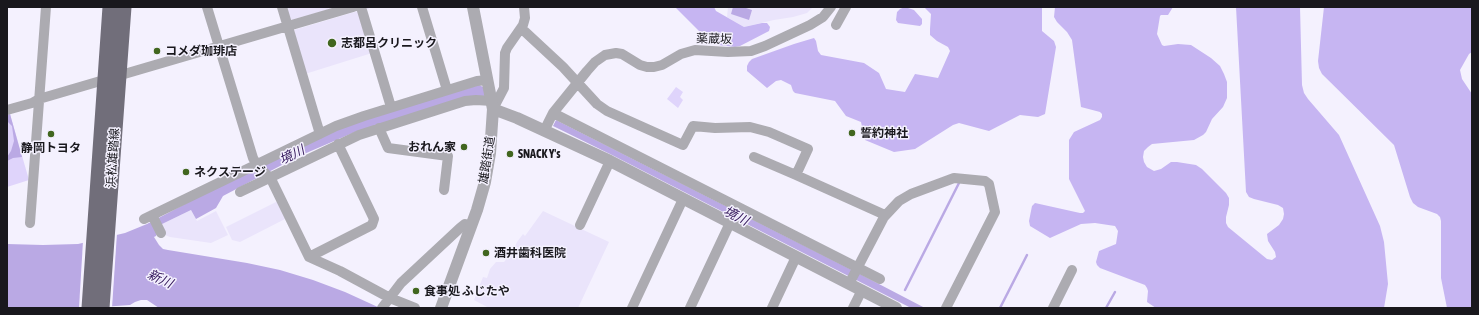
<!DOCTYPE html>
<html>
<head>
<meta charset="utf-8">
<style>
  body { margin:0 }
  #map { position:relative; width:1479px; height:315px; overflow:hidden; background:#f4f1fe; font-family:"Asap Condensed",sans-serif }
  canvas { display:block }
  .frame { position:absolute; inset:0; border:8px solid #19181d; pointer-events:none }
</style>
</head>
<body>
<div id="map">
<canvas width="1479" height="315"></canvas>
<div class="frame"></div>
</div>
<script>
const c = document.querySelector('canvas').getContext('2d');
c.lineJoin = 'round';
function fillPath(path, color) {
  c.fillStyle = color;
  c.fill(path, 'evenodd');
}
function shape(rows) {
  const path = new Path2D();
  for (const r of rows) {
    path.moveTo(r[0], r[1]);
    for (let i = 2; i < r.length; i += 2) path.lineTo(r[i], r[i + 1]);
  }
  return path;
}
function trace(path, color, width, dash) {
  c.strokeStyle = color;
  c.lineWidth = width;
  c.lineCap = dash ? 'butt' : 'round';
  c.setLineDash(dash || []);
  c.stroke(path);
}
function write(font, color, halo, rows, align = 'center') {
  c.font = font + ' "Asap Condensed","Noto Sans JP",sans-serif';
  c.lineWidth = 3;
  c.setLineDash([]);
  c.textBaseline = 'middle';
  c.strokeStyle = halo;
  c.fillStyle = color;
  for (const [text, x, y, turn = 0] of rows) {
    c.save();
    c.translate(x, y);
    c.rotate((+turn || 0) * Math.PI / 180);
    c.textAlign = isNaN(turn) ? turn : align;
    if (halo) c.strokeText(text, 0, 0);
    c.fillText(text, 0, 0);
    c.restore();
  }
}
fillPath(shape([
  [285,7,337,7,292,20,288,18],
  [728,7,813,7,807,13,793,17,774,20,744,27,727,17],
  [358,11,372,53,305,74,294,30],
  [278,201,287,218,240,242,232,240,226,227],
  [191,210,197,221,216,211,228,235,211,243,170,237,165,235,160,225],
  [543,211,609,242,578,308,489,308,474,300,483,277,487,278,490,269,496,262,504,262,513,251,517,242,523,234,525,236]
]), '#eae4fb');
fillPath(shape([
  [676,87,683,92,680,97,683,100,678,108,667,99],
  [10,114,29,180,7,187,7,115]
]), '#dfd4fb');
fillPath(shape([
  [675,7,714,7,716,11,744,27,762,23,767,23,770,27,769,31,740,46,735,47,718,45,708,40],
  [905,7,914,10,922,19,922,24,920,26,898,23,896,20,897,12,900,9],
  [924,7,1042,7,1042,31,1054,41,1056,47,1045,114,1038,117,1020,115,989,131,959,123,953,125,915,149,894,152,865,140,861,122,846,116,835,101,795,93,793,91,791,85,781,80,776,81,767,88,747,71,747,66,749,62,752,59,794,44,814,38,816,41,818,51,821,55,864,63,879,73,886,89,905,92,915,74,938,78,950,51,948,47,937,41,930,35,930,29,931,14],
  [1055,7,1173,7,1168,15,1161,15,1160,16,1157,34,1162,45,1164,46,1178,44,1191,45,1211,58,1220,66,1224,74,1227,82,1227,98,1223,107,1212,119,1206,132,1203,135,1194,140,1152,144,1148,147,1144,151,1143,157,1144,162,1147,167,1154,171,1161,169,1171,162,1177,162,1196,165,1202,169,1226,193,1229,198,1229,205,1226,217,1226,223,1228,227,1267,259,1272,260,1276,257,1275,252,1268,241,1267,234,1279,225,1283,219,1284,214,1283,208,1278,205,1254,199,1249,197,1246,192,1236,7,1300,7,1302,85,1304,93,1308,99,1339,135,1380,226,1384,242,1388,284,1384,308,1156,308,1147,302,1148,291,1147,288,1145,285,1100,268,1097,265,1096,262,1099,251,1116,244,1118,231,1115,226,1095,223,1081,224,1050,238,1030,226,1029,221,1032,206,1035,203,1080,213,1083,213,1085,211,1069,179,1069,140,1074,132,1100,120,1102,117,1102,114,1100,112,1081,107,1072,40,1067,32,1057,22,1054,17],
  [1324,7,1472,7,1472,52,1469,54,1460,70,1462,79,1472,94,1472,308,1447,308,1441,278,1441,221,1440,217,1437,214,1418,207,1413,203,1410,197,1394,145,1322,74,1319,68,1318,61]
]), '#c6b5f2');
fillPath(shape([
  [733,7,743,7,752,10,749,20,731,14],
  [479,85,483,87,486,97,355,132,297,157,223,196,216,208,196,219,191,210,160,225,156,236,154,237,159,245,163,249,168,250,247,263,280,270,313,280,345,292,380,308,159,308,147,300,141,300,135,302,130,305,88,308,7,308,7,244,43,245,78,244,125,233,147,224,254,168,337,128],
  [10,114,22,157,13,158,7,161,7,157,11,151,14,141,12,126,7,121,7,115],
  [556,120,854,271,925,308,911,308,612,155,553,126]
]), '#baa9e4');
fillPath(shape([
  [117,233,112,308,79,308,83,241]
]), '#f4f1fe');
trace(shape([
  [367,7,368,7],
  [905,290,960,181],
  [1000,308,1027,255],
  [1106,308,1115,292]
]), '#baa9e4', 2.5);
trace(shape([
  [207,7,253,158,257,165,271,179,309,257,340,271,390,298,415,308],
  [282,7,320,134],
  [361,7,391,107],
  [422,7,447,90],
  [836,25,846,7],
  [521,28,563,67,597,104,607,111,683,145,693,126,715,128,750,127,769,132,808,149,796,175,885,215],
  [493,109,504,88,505,53,507,48,523,25,525,18,524,7],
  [7,110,32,103,39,99,353,7],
  [553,113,880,279],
  [379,128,388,148,448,156,444,190],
  [544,131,553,113,587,71,595,62,605,55,616,53,622,54,640,65,647,67,654,67,662,65,681,54,695,50,728,52,751,51,765,46,810,25,823,17,831,7],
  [754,157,796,175],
  [240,192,359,135,465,101,476,100,492,101],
  [152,215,161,233],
  [144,219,336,126,364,116,477,81,488,80],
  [30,223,46,7],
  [580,225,610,161],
  [309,257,372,225,374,219,338,144],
  [849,284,884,217,899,201,911,194,954,178,985,181,989,184,995,212,946,308],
  [382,308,401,283,460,228,465,224,471,226],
  [632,308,683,199],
  [690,308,730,223],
  [772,308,796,257],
  [853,308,862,290],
  [1053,308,1072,270]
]), '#acabb1', 10);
trace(shape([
  [493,109,517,118,610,161,896,308],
  [441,308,477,210,485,182,490,153,493,109,473,7]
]), '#acabb1', 12);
trace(shape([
  [89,308,110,7],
  [102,308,124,7]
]), '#716e7a', 15);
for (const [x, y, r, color] of [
  [332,43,5,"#41661f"],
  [157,51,4,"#41661f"],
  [852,133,4,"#41661f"],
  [51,134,4,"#41661f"],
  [464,147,4,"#41661f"],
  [510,154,4,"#41661f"],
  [186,172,4,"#41661f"],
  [486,253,4,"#41661f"],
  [416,291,4,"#41661f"]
]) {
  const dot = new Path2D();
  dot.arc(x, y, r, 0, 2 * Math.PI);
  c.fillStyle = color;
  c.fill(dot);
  trace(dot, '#f4f1fe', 1.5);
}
write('12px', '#19181d', '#f4f1fe', [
  ["薬蔵坂",714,39,1],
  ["浜松雄踏線",113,158,-86],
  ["雄踏街道",487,160,-81]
]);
write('bold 12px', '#19181d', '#f4f1fe', [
  ["志都呂クリニック",341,43],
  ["コメダ珈琲店",165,51],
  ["誓約神社",860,133],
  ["おれん家",456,147,"right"],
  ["静岡トヨタ",51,148,"center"],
  ["SNACK Y's",518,154],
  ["ネクステージ",194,172],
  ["酒井歯科医院",494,253],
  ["食事処 ふじたや",424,291]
], 'left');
write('italic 13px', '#34185c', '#f4f1fe', [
  ["境川",292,155,-26],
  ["境川",736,216,27],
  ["新川",160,279,25]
]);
</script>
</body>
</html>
